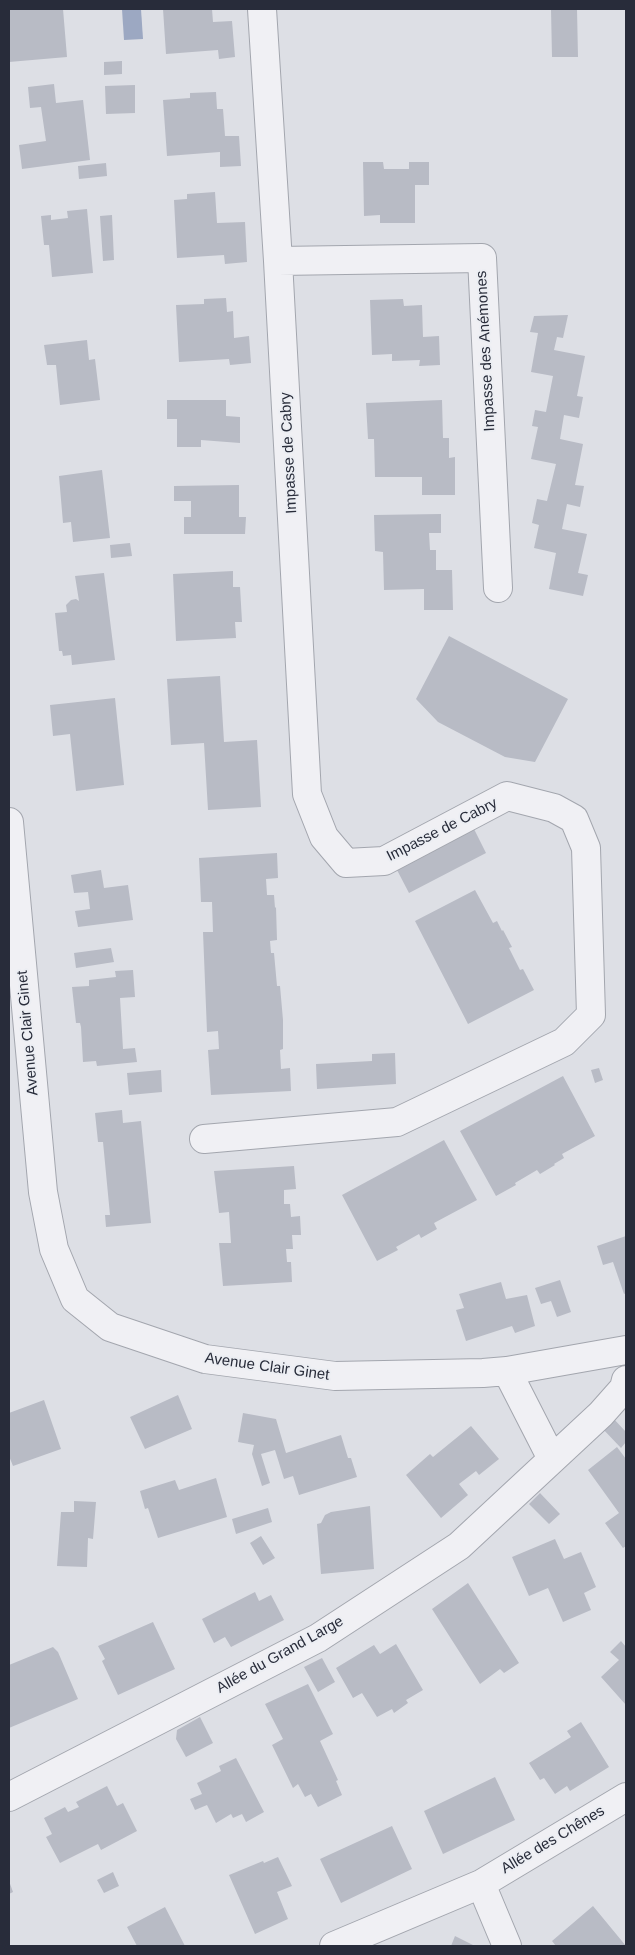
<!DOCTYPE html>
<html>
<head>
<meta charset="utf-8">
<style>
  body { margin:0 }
  #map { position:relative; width:635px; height:1955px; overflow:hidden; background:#dddfe5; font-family:Helvetica,sans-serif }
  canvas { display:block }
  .frame { position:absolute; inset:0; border:10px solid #282c3a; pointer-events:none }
</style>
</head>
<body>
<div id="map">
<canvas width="635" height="1955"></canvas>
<div class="frame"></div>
</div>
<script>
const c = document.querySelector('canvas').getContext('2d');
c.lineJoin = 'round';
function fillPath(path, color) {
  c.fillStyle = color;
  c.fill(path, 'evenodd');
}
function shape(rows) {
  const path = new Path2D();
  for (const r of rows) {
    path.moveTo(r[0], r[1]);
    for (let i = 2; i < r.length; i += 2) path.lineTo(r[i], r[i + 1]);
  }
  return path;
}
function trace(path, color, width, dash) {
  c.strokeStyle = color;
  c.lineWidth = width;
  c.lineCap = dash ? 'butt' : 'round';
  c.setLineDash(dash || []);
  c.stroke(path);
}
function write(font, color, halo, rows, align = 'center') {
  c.font = font + ' Helvetica,sans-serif';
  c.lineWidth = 4;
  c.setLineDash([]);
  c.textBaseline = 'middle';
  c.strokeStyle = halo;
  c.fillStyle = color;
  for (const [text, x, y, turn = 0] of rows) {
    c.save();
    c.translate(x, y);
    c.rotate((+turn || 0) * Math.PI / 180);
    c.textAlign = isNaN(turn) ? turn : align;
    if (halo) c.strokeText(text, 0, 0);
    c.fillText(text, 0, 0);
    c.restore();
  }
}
fillPath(shape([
  [122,9,141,9,143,39,124,40]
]), '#9ca8c2');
fillPath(shape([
  [9,9,63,9,67,57,9,62],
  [163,9,212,9,213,22,232,21,235,57,219,59,218,50,166,54],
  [551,9,577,9,578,57,552,57],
  [122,61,122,74,104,75,104,62],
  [54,84,56,103,83,100,90,160,22,169,19,145,46,141,41,107,30,108,28,87],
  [135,85,135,113,106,114,105,86],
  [216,92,217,109,223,109,225,136,239,136,241,166,220,167,220,152,167,156,163,100,190,98,190,93],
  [363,162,383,162,384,169,409,169,409,162,429,162,429,185,415,185,415,223,380,223,380,215,364,216],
  [106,163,107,176,79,179,78,166],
  [215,192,217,223,245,222,247,262,225,264,224,255,177,258,174,200,187,199,187,194],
  [87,209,93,273,52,277,49,245,44,245,41,216,51,215,51,220,68,218,67,211],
  [112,215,114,260,103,261,100,216],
  [226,298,227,312,233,311,234,338,249,336,251,363,230,365,229,359,179,362,176,305,204,304,204,299],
  [403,299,404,306,422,305,423,337,439,336,440,365,419,366,420,360,392,361,392,354,372,355,370,300],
  [568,315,563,338,557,337,554,350,585,356,577,396,583,397,579,418,564,415,560,439,583,444,575,485,584,486,580,507,567,504,562,529,587,534,578,573,588,575,583,596,549,589,556,553,534,548,539,525,532,523,537,499,547,501,556,464,531,459,538,427,532,426,535,410,546,412,553,376,531,372,538,333,530,332,534,316],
  [87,340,89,360,95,359,100,400,60,405,56,365,47,365,44,345],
  [167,400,226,400,226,416,240,417,240,443,201,440,201,447,177,447,177,419,167,419],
  [442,400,443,438,449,438,449,458,455,457,455,495,422,495,422,477,375,477,374,439,368,439,366,403],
  [102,470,110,538,73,542,71,522,63,523,59,476],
  [239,485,239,517,246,517,245,534,184,534,184,517,191,517,191,501,174,501,174,486],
  [441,514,441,533,429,533,430,550,436,550,436,570,452,570,453,610,424,610,424,589,384,590,383,552,375,551,374,515],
  [130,543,132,556,111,558,110,545],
  [233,571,233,587,240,587,242,622,235,622,236,638,176,641,173,574],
  [104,573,115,660,72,665,71,655,63,656,62,651,59,651,55,613,67,612,66,605,71,600,76,599,79,601,75,576],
  [449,636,568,699,535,762,505,757,438,722,416,699],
  [220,676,224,742,257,740,261,807,208,810,204,743,171,745,167,679],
  [115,698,124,785,76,791,70,734,53,736,50,705],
  [474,829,486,853,409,893,397,870],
  [277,853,278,878,266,879,267,895,274,895,275,908,276,907,277,940,270,941,271,953,274,953,277,986,280,986,283,1020,283,1049,280,1050,281,1069,290,1068,291,1091,211,1095,208,1050,219,1049,218,1031,207,1032,203,932,213,932,212,902,201,902,199,858],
  [101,870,104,888,128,885,133,920,78,927,75,911,90,909,88,892,74,893,71,875],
  [475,890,493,923,497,921,502,931,503,930,512,947,509,948,520,970,523,969,534,990,468,1024,415,921],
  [111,948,114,962,76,968,74,953],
  [133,970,135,997,120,998,123,1049,135,1048,137,1062,97,1066,96,1061,83,1062,81,1027,80,1023,76,1023,72,987,89,986,89,980,116,977,115,971],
  [395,1053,396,1084,317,1089,316,1064,372,1061,372,1054],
  [599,1068,603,1080,595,1083,591,1070],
  [161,1070,162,1092,129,1095,127,1073],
  [563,1076,595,1136,562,1154,564,1158,554,1164,555,1165,540,1174,537,1170,515,1183,516,1185,496,1196,460,1131],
  [122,1110,123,1123,141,1121,151,1223,106,1227,105,1215,110,1215,103,1142,98,1142,95,1113],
  [444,1140,477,1200,434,1223,437,1229,421,1238,419,1234,396,1247,398,1250,377,1261,342,1195],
  [294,1166,296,1189,284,1190,284,1204,290,1204,291,1217,300,1216,301,1235,292,1235,293,1249,286,1249,287,1262,291,1262,292,1282,223,1286,219,1243,231,1243,229,1212,219,1213,214,1171],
  [626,1236,626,1293,624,1294,613,1262,603,1265,597,1246],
  [560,1280,571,1312,557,1317,551,1301,541,1304,535,1288],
  [501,1282,506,1299,527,1295,535,1326,515,1333,512,1326,466,1341,456,1310,464,1308,459,1294],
  [178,1395,192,1429,145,1449,130,1417],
  [44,1400,61,1449,13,1466,9,1456,9,1413],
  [243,1413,276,1419,286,1453,341,1435,348,1458,351,1458,357,1477,299,1495,293,1476,284,1479,275,1450,261,1454,270,1483,262,1486,252,1454,254,1445,238,1442],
  [612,1417,626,1432,626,1442,621,1448,601,1427],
  [471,1426,499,1459,479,1475,476,1471,459,1484,468,1495,441,1518,406,1475,430,1454,433,1457],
  [617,1447,626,1459,626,1546,623,1548,605,1523,619,1513,588,1470],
  [216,1478,227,1517,158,1538,148,1508,145,1509,140,1491,175,1480,179,1490],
  [540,1493,560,1514,549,1524,529,1504],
  [74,1501,96,1502,93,1539,88,1538,87,1567,57,1566,61,1512,74,1512],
  [370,1506,374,1569,321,1574,317,1524,321,1523,325,1515,331,1512],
  [268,1508,272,1522,236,1534,232,1519],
  [261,1536,275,1558,263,1565,250,1543],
  [555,1539,564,1559,581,1552,596,1587,584,1593,591,1610,563,1622,548,1588,529,1596,512,1557],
  [468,1583,519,1663,504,1673,500,1669,480,1684,432,1609],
  [255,1592,259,1601,271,1595,284,1620,231,1647,225,1637,214,1643,202,1619],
  [153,1622,175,1669,118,1695,102,1661,105,1659,98,1646],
  [621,1641,626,1647,626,1705,601,1677,619,1660,610,1652],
  [396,1644,423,1690,406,1700,408,1703,394,1713,392,1709,377,1717,362,1693,353,1698,336,1668,374,1645,380,1654],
  [53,1647,58,1652,78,1699,9,1728,9,1665],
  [322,1658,335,1682,318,1692,304,1667],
  [308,1684,333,1734,320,1741,338,1780,336,1781,342,1795,318,1807,311,1794,305,1797,298,1784,293,1788,272,1745,283,1739,265,1704],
  [200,1717,213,1743,186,1757,176,1739,177,1730],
  [581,1722,609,1767,570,1791,567,1786,555,1794,544,1778,540,1780,529,1763,571,1737,567,1731],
  [236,1758,264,1812,246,1822,242,1814,233,1818,231,1814,216,1823,207,1805,195,1810,190,1799,202,1794,197,1783,221,1771,219,1766],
  [495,1777,515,1820,443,1854,424,1811],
  [107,1786,117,1806,123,1803,137,1831,101,1850,98,1844,60,1863,46,1837,52,1834,44,1818,65,1807,68,1812,79,1807,76,1802],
  [392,1826,412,1869,341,1903,320,1859],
  [278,1857,292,1886,277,1892,288,1919,255,1934,229,1875,263,1861,264,1863],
  [113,1872,119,1886,104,1893,97,1880],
  [9,1881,13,1892,9,1894],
  [593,1906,626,1946,556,1946,552,1941],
  [165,1907,185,1946,137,1946,127,1927],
  [455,1936,475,1946,451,1946]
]), '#b8bbc5');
const minor = shape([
  [278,261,482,258,498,588],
  [9,822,43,1192,54,1249,75,1299,110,1327,205,1359,335,1376,483,1373,507,1371,626,1350],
  [204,1139,397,1122,564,1042,591,1015,586,848,574,819,554,808,507,796,384,861,346,863,324,837,307,794,278,261,262,9],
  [507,1371,552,1459],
  [9,1797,318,1638,459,1546,601,1414,624,1388,626,1380],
  [481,1884,507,1946],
  [334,1946,481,1884,626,1797]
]);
trace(minor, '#a3a6ae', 30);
trace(minor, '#f0f0f4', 28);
write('15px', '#282c3a', '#eceef3', [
  ["Impasse des Anémones",486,351,-93],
  ["Impasse de Cabry",289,453,-93],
  ["Impasse de Cabry",442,830,-27],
  ["Avenue Clair Ginet",28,1033,-95],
  ["Avenue Clair Ginet",267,1367,8],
  ["Allée du Grand Large",280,1655,-29],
  ["Allée des Chênes",553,1840,-31]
]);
</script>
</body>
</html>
